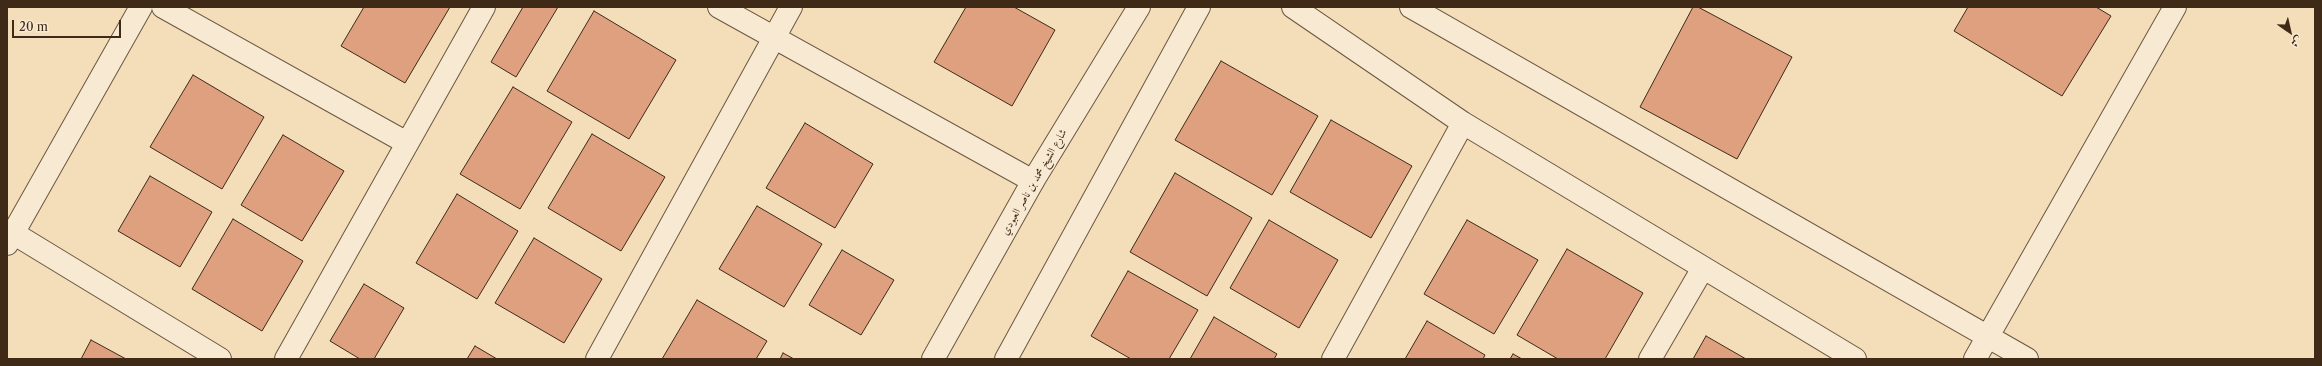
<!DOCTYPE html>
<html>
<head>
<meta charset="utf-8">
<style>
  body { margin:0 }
  #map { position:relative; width:2322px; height:366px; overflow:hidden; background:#f4ddb9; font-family:"Libre Caslon Text",Amiri,serif }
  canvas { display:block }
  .frame { position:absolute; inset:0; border:8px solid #3f2a17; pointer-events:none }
  .north { position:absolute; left:2270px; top:12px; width:40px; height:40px; -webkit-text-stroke:3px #f8e9d2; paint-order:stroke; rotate:146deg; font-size:11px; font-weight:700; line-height:16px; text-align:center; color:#3f2a17 }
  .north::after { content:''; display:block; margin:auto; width:14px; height:18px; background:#3f2a17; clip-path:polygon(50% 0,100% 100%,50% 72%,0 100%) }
  .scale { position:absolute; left:12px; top:20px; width:109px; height:18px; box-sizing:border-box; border:2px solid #3f2a17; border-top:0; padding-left:5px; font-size:12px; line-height:14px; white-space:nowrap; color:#3f2a17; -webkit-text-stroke:3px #f8e9d2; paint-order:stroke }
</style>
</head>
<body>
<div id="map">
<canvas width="2322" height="366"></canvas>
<div class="frame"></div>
<div class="north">ش</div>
<div class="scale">20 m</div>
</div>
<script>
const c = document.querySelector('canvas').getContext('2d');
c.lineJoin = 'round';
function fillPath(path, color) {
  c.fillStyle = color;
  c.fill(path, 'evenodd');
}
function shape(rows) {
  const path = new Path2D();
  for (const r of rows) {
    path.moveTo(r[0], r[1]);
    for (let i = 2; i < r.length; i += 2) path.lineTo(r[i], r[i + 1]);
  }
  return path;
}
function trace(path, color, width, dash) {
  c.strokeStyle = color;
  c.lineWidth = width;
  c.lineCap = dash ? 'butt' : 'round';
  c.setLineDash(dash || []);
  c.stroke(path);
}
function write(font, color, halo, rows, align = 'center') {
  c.font = font + ' "Libre Caslon Text",Amiri,serif';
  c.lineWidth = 3;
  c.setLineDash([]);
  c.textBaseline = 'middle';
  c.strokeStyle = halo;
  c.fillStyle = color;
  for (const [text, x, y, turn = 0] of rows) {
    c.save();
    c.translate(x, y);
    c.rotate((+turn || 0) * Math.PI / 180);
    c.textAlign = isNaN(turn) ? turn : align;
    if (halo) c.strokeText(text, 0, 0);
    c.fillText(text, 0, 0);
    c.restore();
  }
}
const building = shape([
  [364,7,450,7,405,83,341,46,364,7],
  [523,7,558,7,516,77,491,62,523,7],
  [966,7,1014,7,1055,30,1012,106,934,62,966,7],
  [1693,7,1698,7,1792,57,1737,159,1640,107,1693,7],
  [1968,7,2096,7,2111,16,2062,96,1954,31,1968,7],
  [594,11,676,60,629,139,547,91,594,11],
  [1221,61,1318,116,1272,195,1175,140,1221,61],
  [193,75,264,117,222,189,150,147,193,75],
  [513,87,572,122,520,209,460,174,513,87],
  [1331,120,1412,166,1371,238,1290,192,1331,120],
  [805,123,873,164,835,228,766,188,805,123],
  [592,134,665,177,621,251,548,208,592,134],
  [283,135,344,171,302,241,241,205,283,135],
  [1175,173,1252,218,1207,296,1130,252,1175,173],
  [150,176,212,212,180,267,118,231,150,176],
  [457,194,518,231,477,299,416,263,457,194],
  [757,206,822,244,784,307,719,269,757,206],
  [233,219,303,261,262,331,192,289,233,219],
  [1269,220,1338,260,1299,328,1230,288,1269,220],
  [1467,220,1538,260,1494,334,1424,294,1467,220],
  [534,238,602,279,564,343,495,303,534,238],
  [1567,249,1643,293,1605,359,1558,359,1517,335,1567,249],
  [842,250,894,280,861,335,809,305,842,250],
  [1128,271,1198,310,1169,359,1131,359,1091,336,1128,271],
  [364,284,404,308,374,359,360,359,330,341,364,284],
  [697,300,767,341,756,359,662,359,697,300],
  [1214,317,1277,354,1274,359,1190,359,1214,317],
  [1427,321,1485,355,1483,359,1405,359,1427,321],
  [1706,336,1746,359,1693,359,1706,336],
  [91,340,126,359,81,359,91,340],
  [475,346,497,359,467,359,475,346],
  [783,353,794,359,780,359,783,353],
  [1513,354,1522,359,1510,359,1513,354]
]);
fillPath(building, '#dea07f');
trace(building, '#3f2a17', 1);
const minor = shape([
  [163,7,407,143],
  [719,7,1033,181],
  [1293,7,1463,123,1855,359],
  [1411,7,2027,359],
  [13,233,220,359],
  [7,244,141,7],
  [286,359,484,7],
  [597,359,791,7],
  [1333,359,1463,123],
  [1650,359,1703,268],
  [1975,359,2175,7]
]);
const tertiary = shape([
  [933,359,1033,181,1139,7],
  [1006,359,1199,7]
]);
trace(minor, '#6c5740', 24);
trace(tertiary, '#6c5740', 24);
trace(minor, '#f8e9d2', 22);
trace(tertiary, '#f8e9d2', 22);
write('11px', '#3f2a17', '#f8e9d2', [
  ["شارع الشيخ محمد بن ناصر العبودي",1034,182,-60]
]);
</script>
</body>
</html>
